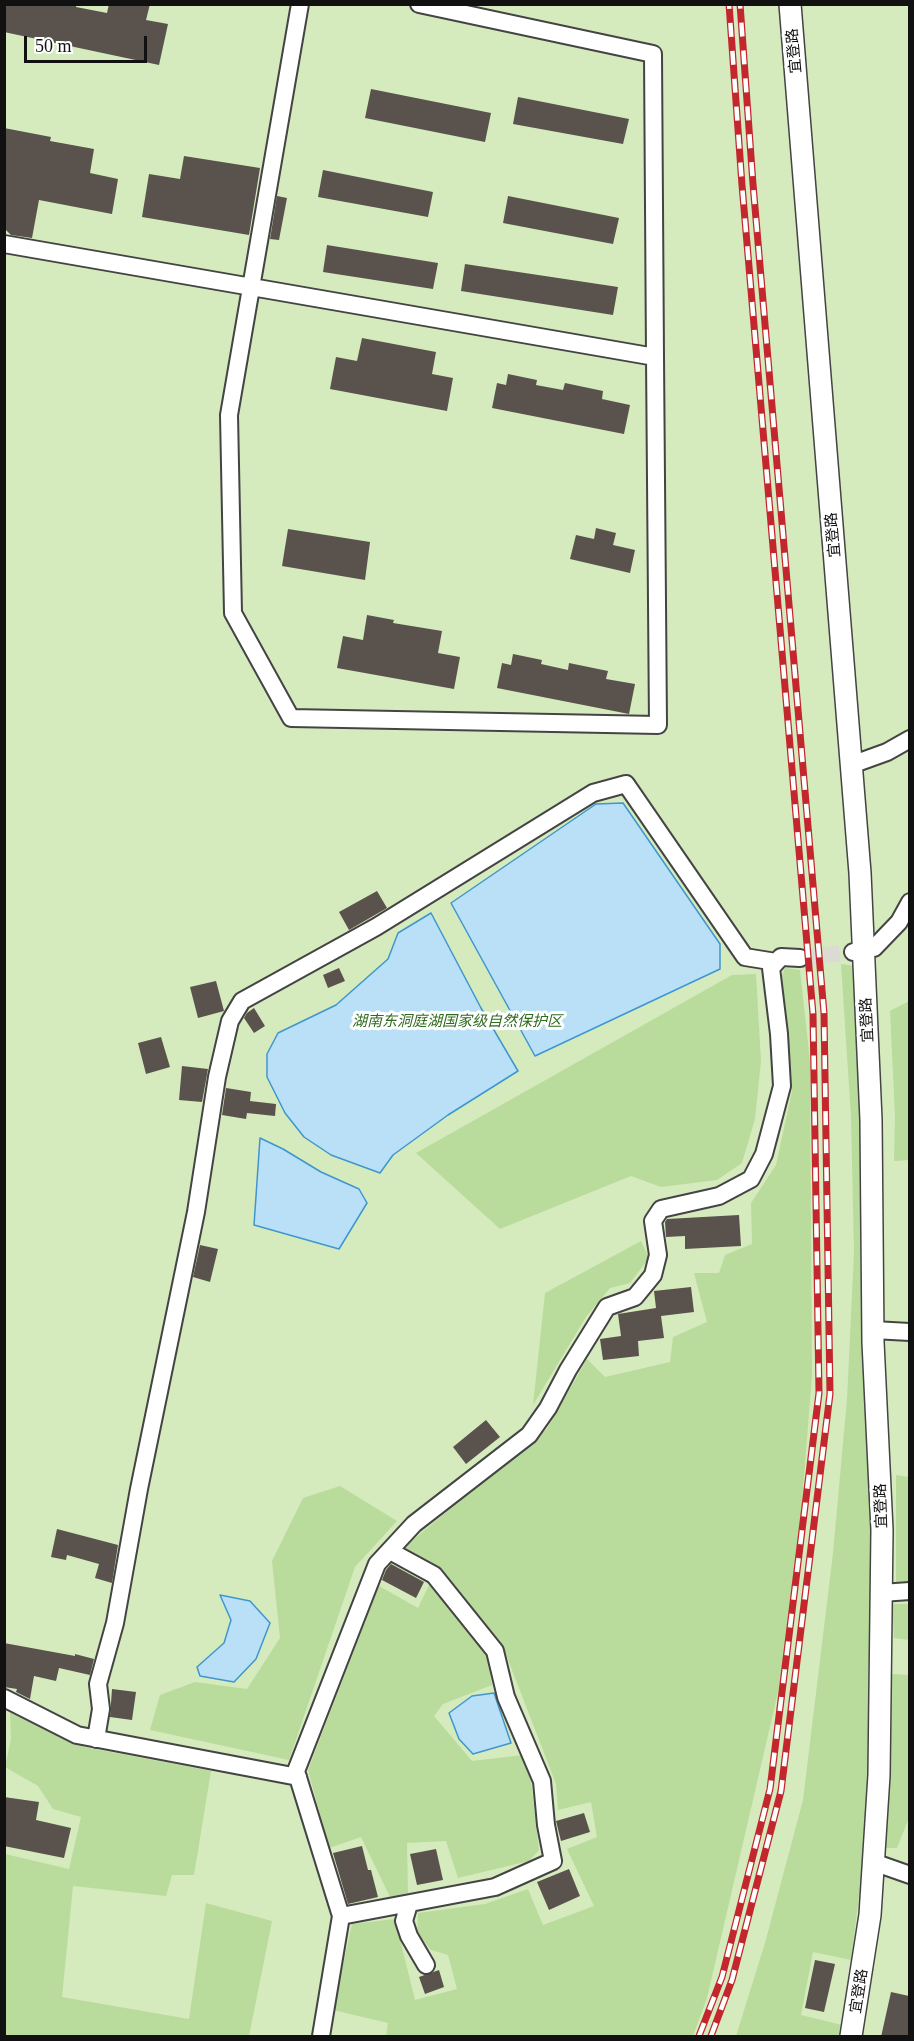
<!DOCTYPE html>
<html>
<head>
<meta charset="utf-8">
<style>
  body { margin:0 }
  #map { position:relative; width:914px; height:2041px; overflow:hidden; background:#fffdf5; font-family:Georgia,serif }
  canvas { display:block }
  .frame { position:absolute; inset:0; border:6px solid #111; pointer-events:none }
  .scale { position:absolute; left:24px; top:36px; width:123px; height:27px; box-sizing:border-box; border:3px solid #111; border-top:0; padding-left:8px; font-size:18px; line-height:21px; white-space:nowrap; color:#111; -webkit-text-stroke:4px #fff; paint-order:stroke }
</style>
</head>
<body>
<div id="map">
<canvas width="914" height="2041"></canvas>
<div class="frame"></div>
<div class="scale">50 m</div>
</div>
<script>
const c = document.querySelector('canvas').getContext('2d');
c.lineJoin = 'round';
function fillPath(path, color) {
  c.fillStyle = color;
  c.fill(path, 'evenodd');
}
function shape(rows) {
  const path = new Path2D();
  for (const r of rows) {
    path.moveTo(r[0], r[1]);
    for (let i = 2; i < r.length; i += 2) path.lineTo(r[i], r[i + 1]);
  }
  return path;
}
function trace(path, color, width, dash) {
  c.strokeStyle = color;
  c.lineWidth = width;
  c.lineCap = dash ? 'butt' : 'round';
  c.setLineDash(dash || []);
  c.stroke(path);
}
function write(font, color, halo, rows, align = 'center') {
  c.font = font + ' Georgia,"Noto Sans SC",serif';
  c.lineWidth = 6;
  c.setLineDash([]);
  c.textBaseline = 'middle';
  c.strokeStyle = halo;
  c.fillStyle = color;
  for (const [text, x, y, turn = 0] of rows) {
    c.save();
    c.translate(x, y);
    c.rotate((+turn || 0) * Math.PI / 180);
    c.textAlign = isNaN(turn) ? turn : align;
    if (halo) c.strokeText(text, 0, 0);
    c.fillText(text, 0, 0);
    c.restore();
  }
}
fillPath(shape([
  [5,5,909,5,909,2036,5,2036]
]), '#d5ebbd');
fillPath(shape([
  [841,964,856,966,874,1556,871,1707,866,1841,851,1960,813,1952,801,2015,842,2025,840,2036,736,2036,765,1943,803,1800,833,1553,847,1399,854,1252,851,1117],
  [785,968,800,970,810,1061,812,1376,798,1552,779,1688,707,1998,693,2036,386,2036,388,2023,333,2010,352,1924,395,1919,415,2000,457,1989,448,1955,431,1950,417,1933,418,1913,485,1904,528,1889,543,1925,594,1906,567,1849,597,1837,591,1802,558,1810,556,1784,505,1652,442,1572,403,1548,547,1429,587,1359,605,1377,670,1362,673,1337,707,1322,694,1273,719,1273,725,1255,752,1244,751,1203,776,1165,792,1091,779,983],
  [756,974,761,1061,755,1119,742,1163,717,1180,661,1187,631,1176,500,1229,416,1153,732,975],
  [909,1001,909,1160,894,1161,895,1116,890,1011],
  [641,1241,649,1258,630,1283,610,1288,586,1317,533,1405,545,1293],
  [896,1475,909,1477,909,1582,896,1582],
  [340,1486,397,1521,355,1567,289,1760,150,1730,160,1695,195,1682,247,1689,280,1638,272,1561,303,1498],
  [430,1583,486,1653,492,1685,443,1704,434,1716,472,1761,523,1755,531,1781,539,1850,529,1861,458,1878,446,1841,407,1843,408,1893,390,1897,361,1837,329,1848,308,1770,379,1586,418,1608],
  [892,1604,909,1604,909,1640,894,1638],
  [892,1674,909,1675,909,1818,897,1848,885,1848],
  [10,1712,84,1747,211,1771,194,1875,172,1875,166,1896,73,1886,62,1997,189,2019,206,1903,272,1921,249,2036,5,2036,5,1854,69,1869,81,1817,53,1809,38,1786,5,1767,11,1739]
]), '#b9dc9c');
const water = shape([
  [623,803,720,944,720,969,535,1056,451,903,596,804,623,803],
  [431,913,481,1008,518,1071,448,1115,393,1155,380,1173,331,1155,304,1137,285,1113,267,1077,267,1054,278,1033,336,1005,388,959,398,933,431,913],
  [260,1138,283,1149,321,1172,359,1189,367,1203,339,1249,254,1225,260,1138],
  [220,1595,250,1601,270,1623,256,1659,234,1682,200,1676,197,1667,224,1643,231,1620,220,1595],
  [494,1693,511,1743,473,1754,459,1739,449,1713,472,1696,494,1693]
]);
fillPath(water, '#b9e0f7');
trace(water, '#3f96cf', 1.5);
fillPath(shape([
  [4,4,76,4,76,7,107,13,109,4,150,4,146,20,168,24,159,65,4,32],
  [371,89,491,113,485,142,365,118],
  [518,97,629,119,623,144,513,124],
  [4,128,51,137,50,141,94,149,90,173,118,179,112,214,39,200,32,238,11,235,4,228],
  [184,156,260,168,249,235,142,217,149,174,180,179],
  [323,170,433,192,428,217,318,197],
  [277,196,287,198,279,240,270,239],
  [508,196,619,218,613,244,503,223],
  [327,245,438,263,433,289,323,272],
  [465,264,618,287,613,315,461,291],
  [362,338,436,352,432,374,453,378,447,411,330,389,336,357,357,361],
  [508,374,537,380,536,385,563,390,565,383,603,391,602,399,630,405,624,434,492,408,497,383,506,385],
  [596,528,616,533,613,545,635,550,630,573,570,559,576,535,594,539],
  [288,529,370,542,365,580,282,566],
  [367,615,394,620,393,623,442,631,438,653,460,657,454,689,337,668,343,636,363,640],
  [513,654,542,660,541,664,568,670,569,663,608,671,606,679,635,684,629,714,497,688,502,663,511,665],
  [377,891,387,908,349,930,339,912],
  [339,968,345,981,328,988,323,975],
  [216,981,224,1011,198,1018,190,987],
  [254,1008,265,1026,254,1033,244,1018,247,1013],
  [161,1037,170,1067,146,1074,138,1043],
  [182,1066,208,1069,202,1102,179,1100],
  [226,1088,251,1092,250,1101,276,1104,275,1116,247,1113,246,1119,222,1115],
  [739,1215,741,1246,685,1249,685,1236,666,1237,665,1222,667,1219],
  [200,1245,218,1249,210,1282,193,1277],
  [691,1287,694,1312,661,1316,664,1338,638,1341,639,1356,603,1360,600,1339,621,1336,618,1314,656,1308,654,1291],
  [486,1420,500,1437,466,1464,453,1447],
  [57,1529,118,1545,112,1583,95,1578,99,1564,67,1555,66,1560,51,1557],
  [391,1564,424,1582,416,1598,382,1580,386,1570],
  [4,1643,75,1656,75,1654,94,1659,90,1675,59,1668,56,1681,34,1676,30,1699,16,1692,17,1689,4,1687],
  [112,1689,136,1692,132,1720,110,1717],
  [4,1797,39,1802,36,1820,71,1828,64,1858,4,1846],
  [584,1813,590,1832,561,1841,556,1821],
  [362,1846,368,1870,371,1870,378,1897,348,1904,333,1853],
  [436,1849,443,1880,417,1885,410,1854],
  [569,1869,580,1896,549,1910,537,1882],
  [815,1960,835,1964,824,2012,805,2008],
  [439,1970,444,1987,425,1994,419,1977],
  [891,1992,909,1996,909,2037,881,2037]
]), '#5a524d');
trace(shape([
  [800,958,853,952]
]), '#dbdad3', 16, [16, 8]);
const minor = shape([
  [300,4,229,415,233,613,291,718,658,725,655,357],
  [4,244,655,357,653,54,419,4],
  [851,765,887,752,910,739],
  [853,952,874,948,899,922,910,902],
  [873,1330,910,1332],
  [881,1593,910,1591],
  [4,1698,77,1735,298,1777],
  [96,1739,101,1709,98,1684,115,1623,139,1489,196,1212,217,1077,230,1021,242,1001,376,927,593,793,626,784,745,957,776,962],
  [873,1862,910,1875],
  [409,1904,404,1921,409,1936,426,1965],
  [341,1916,495,1887,553,1861,546,1825,542,1781,506,1697,495,1651,434,1575,390,1551],
  [321,2036,341,1916,296,1771,377,1564,414,1524,529,1435,548,1408,568,1370,607,1307,635,1297,653,1275,658,1255,653,1221,661,1209,719,1196,751,1179,764,1154,782,1086,779,1034,771,968,781,957,800,958]
]);
const tertiary = shape([
  [790,4,860,873,871,1120,873,1342,882,1530,879,1775,870,1915,851,2036]
]);
trace(minor, '#444', 20);
trace(tertiary, '#444', 24);
trace(minor, '#fff', 16);
trace(tertiary, '#fff', 21);
const rail = shape([
  [699,2036,722,1977,770,1789,819,1393,813,1014,742,185,729,4],
  [711,2036,732,1980,781,1791,830,1394,824,1013,753,184,740,4]
]);
trace(rail, '#c4262e', 7);
trace(rail, '#fff', 4.5, [14]);
write('15px', '#111', '#fff', [
  ["宜登路",793,51,-95],
  ["宜登路",832,535,-95],
  ["宜登路",866,1020,-93],
  ["宜登路",880,1506,-92],
  ["宜登路",858,1991,-81]
]);
write('italic 15px', '#2f6b1f', '#fff', [
  ["湖南东洞庭湖国家级自然保护区",457,1020]
]);
</script>
</body>
</html>
